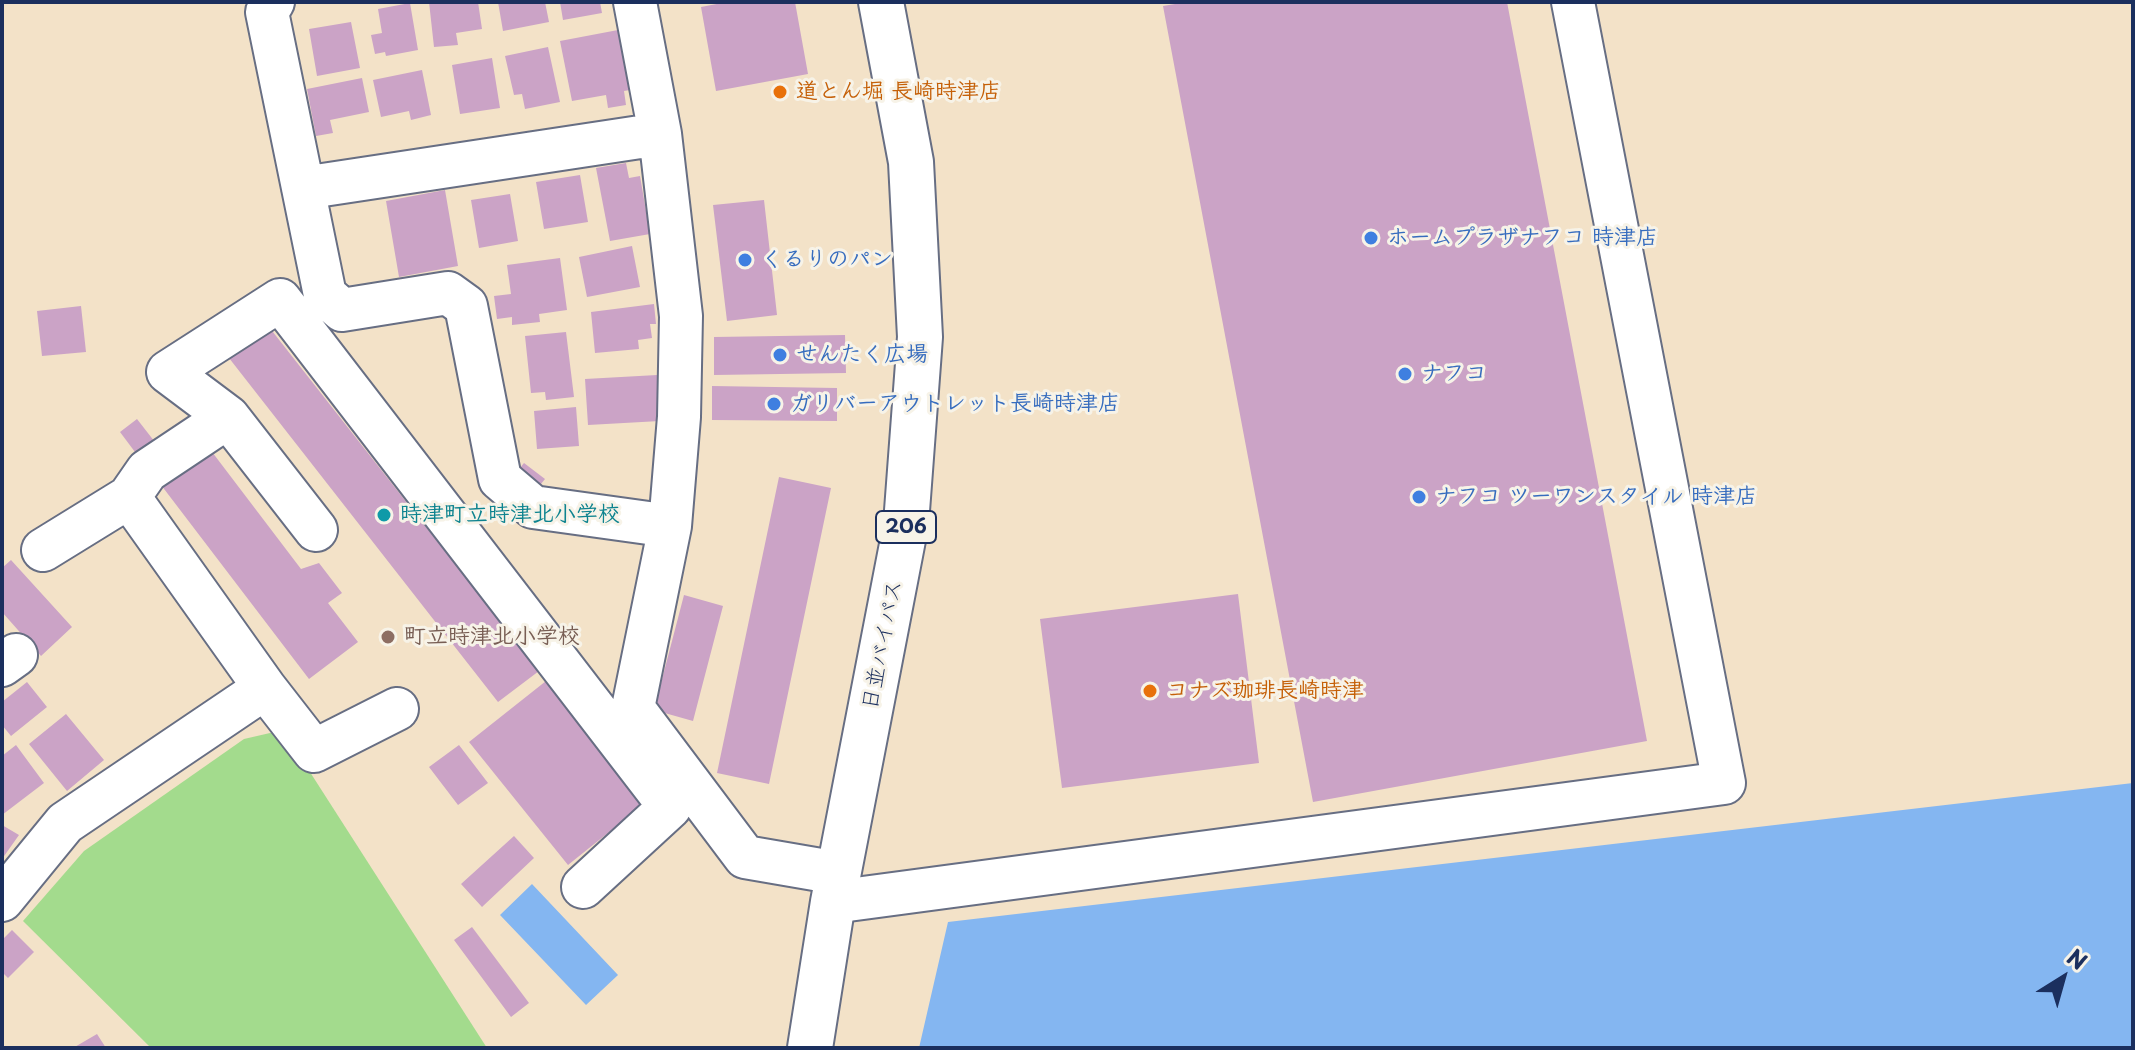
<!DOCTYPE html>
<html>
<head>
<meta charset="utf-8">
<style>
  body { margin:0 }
  #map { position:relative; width:2135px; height:1050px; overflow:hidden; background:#f3e2c8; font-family:"Playpen Sans",sans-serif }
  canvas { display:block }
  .frame { position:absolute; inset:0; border:4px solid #1b2f5e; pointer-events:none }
  .north { position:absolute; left:2023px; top:938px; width:80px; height:80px; -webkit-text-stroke:6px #f7f3e8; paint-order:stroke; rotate:37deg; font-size:22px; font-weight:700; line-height:32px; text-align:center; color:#1b2f5e }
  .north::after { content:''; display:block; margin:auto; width:28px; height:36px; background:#1b2f5e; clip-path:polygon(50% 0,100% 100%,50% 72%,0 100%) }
</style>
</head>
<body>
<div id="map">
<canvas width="2135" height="1050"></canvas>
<div class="frame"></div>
<div class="north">N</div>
</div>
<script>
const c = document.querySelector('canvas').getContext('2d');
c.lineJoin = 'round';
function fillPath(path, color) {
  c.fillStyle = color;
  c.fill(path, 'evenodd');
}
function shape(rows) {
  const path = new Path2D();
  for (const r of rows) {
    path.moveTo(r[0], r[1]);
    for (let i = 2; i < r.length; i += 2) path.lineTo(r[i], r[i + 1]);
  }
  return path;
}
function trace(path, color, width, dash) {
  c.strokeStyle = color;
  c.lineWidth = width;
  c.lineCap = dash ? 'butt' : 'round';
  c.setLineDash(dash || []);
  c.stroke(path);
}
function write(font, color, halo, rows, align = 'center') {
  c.font = font + ' "Playpen Sans","Klee One",sans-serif';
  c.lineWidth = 6;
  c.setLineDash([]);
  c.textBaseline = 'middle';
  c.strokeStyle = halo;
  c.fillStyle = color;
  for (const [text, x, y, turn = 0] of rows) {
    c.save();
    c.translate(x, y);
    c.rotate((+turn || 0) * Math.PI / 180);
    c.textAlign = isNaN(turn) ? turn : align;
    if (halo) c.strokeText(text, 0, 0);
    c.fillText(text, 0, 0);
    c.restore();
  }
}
fillPath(shape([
  [283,730,487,1048,151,1048,23,921,84,851,244,739]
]), '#a3db8d');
fillPath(shape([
  [2133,783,2133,1048,919,1048,948,922],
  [532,884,618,975,586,1005,500,915]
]), '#84b6f1');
fillPath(shape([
  [429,2,478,2,482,29,456,33,458,45,434,47],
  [498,2,545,2,549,22,503,31],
  [560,2,600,2,602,13,563,20],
  [727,2,795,2,808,74,716,91,701,7],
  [1187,2,1507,2,1647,741,1313,802,1163,6],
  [410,3,418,50,386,56,385,52,375,54,371,35,382,33,378,9],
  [351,22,360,68,317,76,309,29],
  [618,30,630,90,624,91,626,105,608,108,606,95,572,101,560,41],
  [548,47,560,102,525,109,522,94,514,95,505,56],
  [492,58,500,108,460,114,452,65],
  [422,70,431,115,411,120,409,111,381,117,373,80],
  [362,78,369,112,330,120,333,133,316,136,307,89],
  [626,163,629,178,640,176,650,234,610,241,596,168],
  [580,175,588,222,544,229,536,182],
  [445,190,458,266,399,277,386,201],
  [510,194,518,241,479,248,471,200],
  [764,200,777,315,727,321,713,205],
  [632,246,640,287,587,297,579,257],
  [560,258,567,310,539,314,540,322,512,325,512,317,497,319,494,296,511,294,507,265],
  [654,304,656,324,650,324,652,338,638,340,639,349,595,353,591,312],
  [81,306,86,352,42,356,37,311],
  [269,327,539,671,498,702,229,358],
  [566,332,574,397,546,400,545,392,531,393,525,336],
  [845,335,846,373,714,375,714,337],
  [657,375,660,421,588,425,585,379],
  [712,386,837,388,837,421,712,420],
  [576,407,579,446,537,449,534,411],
  [137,419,158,446,141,460,120,432],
  [206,444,301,569,319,563,342,593,328,603,358,642,309,679,158,481],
  [524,463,545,479,536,490,515,474],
  [779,477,831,488,769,784,717,773],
  [11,560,72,627,41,656,2,612,2,568],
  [1238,594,1259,763,1062,788,1040,619],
  [684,595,723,606,693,721,654,710],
  [546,681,644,804,568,865,469,742],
  [27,682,47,707,11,736,2,725,2,702],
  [66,714,104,760,67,791,29,744],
  [16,745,44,783,2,815,2,756],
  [459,745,488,783,458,805,429,767],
  [2,825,19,835,2,859],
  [514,836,534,858,482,907,461,884],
  [472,927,529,1003,511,1017,454,940],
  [12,930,34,952,8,978,2,972,2,940],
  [97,1034,106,1048,73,1048]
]), '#cba3c6');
const minor = shape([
  [273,2,267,12,325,295,342,310,448,293,466,306,500,479,533,507,670,526],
  [635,2,660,134,681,316,679,417,670,526,633,708,745,857,838,873],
  [303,188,660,134],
  [228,417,316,530],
  [43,550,129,497],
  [2,665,16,655],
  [265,688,314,751,397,709],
  [2,900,65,823,265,688,129,497,147,471,228,417,168,372,280,300,670,807,583,887],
  [833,902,1724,783,1573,2]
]);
const trunk = shape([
  [810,1048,833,902,906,524,920,337,911,162,881,2]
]);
trace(minor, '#676e83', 46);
trace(trunk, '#676e83', 48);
trace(minor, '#fff', 42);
trace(trunk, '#fff', 44);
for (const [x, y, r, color] of [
  [780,92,8,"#e8710a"],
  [1371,238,8,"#3f7fe0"],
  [745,260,8,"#3f7fe0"],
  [780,355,8,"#3f7fe0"],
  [1405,374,8,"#3f7fe0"],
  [774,404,8,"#3f7fe0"],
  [1419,497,8,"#3f7fe0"],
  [384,515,8,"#0f9aa8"],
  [388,637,8,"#8d6e63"],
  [1150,691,8,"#e8710a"]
]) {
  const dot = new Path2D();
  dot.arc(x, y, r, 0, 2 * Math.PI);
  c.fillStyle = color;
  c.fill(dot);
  trace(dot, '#f7f3e8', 3);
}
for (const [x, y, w] of [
  [906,527,60]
]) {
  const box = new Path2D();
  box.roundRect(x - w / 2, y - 16, w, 32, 6);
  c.fillStyle = '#f7f3e8';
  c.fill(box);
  trace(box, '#1b2f5e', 2);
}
write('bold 20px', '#1b2f5e', null, [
  ["206",906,527]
]);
write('bold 22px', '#c56008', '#f7f3e8', [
  ["道とん堀 長崎時津店",796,92],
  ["コナズ珈琲長崎時津",1166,691]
], 'left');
write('bold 22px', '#366cbe', '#f7f3e8', [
  ["ホームプラザナフコ 時津店",1387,238],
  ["くるりのパン",761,260],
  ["せんたく広場",796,355],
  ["ナフコ",1421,374],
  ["ガリバーアウトレット長崎時津店",790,404],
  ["ナフコ ツーワンスタイル 時津店",1435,497]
], 'left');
write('bold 22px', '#0d838f', '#f7f3e8', [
  ["時津町立時津北小学校",400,515]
], 'left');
write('bold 22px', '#785e54', '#f7f3e8', [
  ["町立時津北小学校",404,637]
], 'left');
write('22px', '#1b2f5e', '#f7f3e8', [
  ["日並バイパス",883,645,-79]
]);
</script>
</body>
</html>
